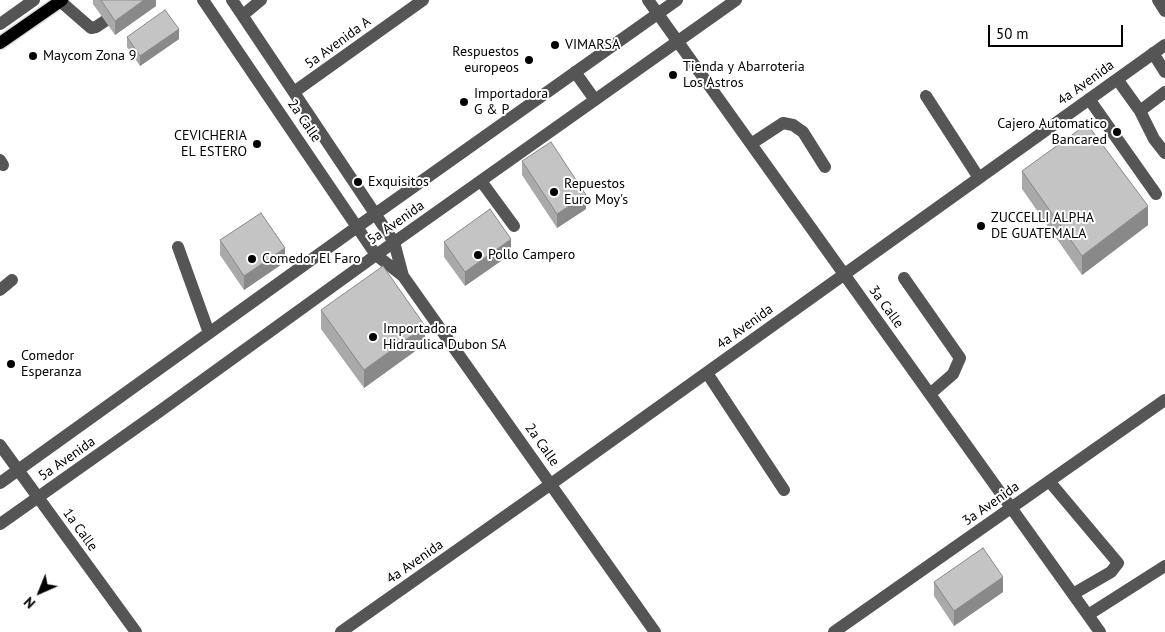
<!DOCTYPE html>
<html>
<head>
<meta charset="utf-8">
<style>
  body { margin:0 }
  #map { position:relative; width:1165px; height:632px; overflow:hidden; background:#fff; font-family:"PT Sans",sans-serif }
  canvas { display:block }
  .north { position:absolute; left:15px; top:567px; width:50px; height:50px; -webkit-text-stroke:4px #fff; paint-order:stroke; rotate:224deg; font-size:14px; font-weight:700; line-height:20px; text-align:center; color:#000 }
  .north::after { content:''; display:block; margin:auto; width:18px; height:22px; background:#000; clip-path:polygon(50% 0,100% 100%,50% 72%,0 100%) }
  .scale { position:absolute; left:988px; top:25px; width:135px; height:22px; box-sizing:border-box; border:2px solid #000; border-top:0; padding-left:6px; font-size:15px; line-height:18px; white-space:nowrap; color:#000; -webkit-text-stroke:4px #fff; paint-order:stroke }
</style>
</head>
<body>
<div id="map">
<canvas width="1165" height="632"></canvas>
<div class="north">N</div>
<div class="scale">50 m</div>
</div>
<script>
const c = document.querySelector('canvas').getContext('2d');
c.lineJoin = 'round';
function shape(rows) {
  const path = new Path2D();
  for (const r of rows) {
    path.moveTo(r[0], r[1]);
    for (let i = 2; i < r.length; i += 2) path.lineTo(r[i], r[i + 1]);
  }
  return path;
}
function trace(path, color, width, dash) {
  c.strokeStyle = color;
  c.lineWidth = width;
  c.lineCap = dash ? 'butt' : 'round';
  c.setLineDash(dash || []);
  c.stroke(path);
}
function fillPath(path, color) {
  c.fillStyle = color;
  c.fill(path, 'evenodd');
}
function write(font, color, halo, rows, align = 'center') {
  c.font = font + ' "PT Sans",sans-serif';
  c.lineWidth = 4;
  c.setLineDash([]);
  c.textBaseline = 'middle';
  c.strokeStyle = halo;
  c.fillStyle = color;
  for (const [text, x, y, turn = 0] of rows) {
    c.save();
    c.translate(x, y);
    c.rotate((+turn || 0) * Math.PI / 180);
    c.textAlign = isNaN(turn) ? turn : align;
    if (halo) c.strokeText(text, 0, 0);
    c.fillText(text, 0, 0);
    c.restore();
  }
}
const major = shape([
  [0,43,62,0]
]);
trace(major, '#dbdbdb', 15);
trace(shape([
  [203,0,376,255,403,276,655,632],
  [232,0,394,242,403,276],
  [648,0,1100,632],
  [1158,0,1165,11],
  [60,1,91,28,96,27,105,21],
  [243,15,261,0],
  [0,24,34,0],
  [1153,53,1165,72],
  [575,72,595,100],
  [1117,79,1140,111,1154,139,1165,153],
  [294,92,423,0],
  [926,96,979,178],
  [1089,99,1156,194],
  [1140,111,1165,92],
  [751,144,783,123,793,125,803,132,825,167],
  [0,160,3,165],
  [481,181,514,226],
  [178,247,209,333],
  [904,278,960,358,953,374,930,394],
  [0,290,12,280],
  [707,373,784,490],
  [0,445,136,632],
  [1049,481,1118,563,1111,572,1073,594],
  [0,483,357,227,677,0],
  [0,524,160,411,376,255,736,0],
  [1088,615,1165,566],
  [341,632,551,484,1165,45],
  [834,632,1165,400]
]), '#555', 12);
trace(major, '#000', 12);
fillPath(shape([
  [93,0,156,0,156,6,115,35,93,4],
  [127,37,179,39,140,66,127,47],
  [522,161,586,209,557,228,522,175],
  [1022,171,1148,225,1082,275,1022,189],
  [220,240,285,262,244,290,220,255],
  [444,242,511,254,465,286,444,257],
  [321,310,425,344,364,388,321,329],
  [934,582,1003,592,954,626,934,596]
]), '#a9a9a9');
fillPath(shape([
  [144,0,156,0,156,6,115,35,115,21],
  [179,29,179,39,140,66,140,56],
  [586,195,586,209,557,228,557,214],
  [1148,206,1148,225,1082,275,1082,256],
  [511,239,511,254,465,286,465,272],
  [285,248,285,262,244,290,244,276],
  [425,326,425,344,364,388,364,370],
  [1003,577,1003,592,954,626,954,611]
]), '#898989');
const building = shape([
  [101,0,144,0,115,21,101,0],
  [165,10,179,29,140,56,127,37,165,10],
  [1087,124,1148,206,1082,256,1022,171,1087,124],
  [551,142,586,195,557,214,522,161,551,142],
  [490,209,511,239,465,272,444,242,490,209],
  [261,213,285,248,244,276,220,240,261,213],
  [383,266,425,326,364,370,321,310,383,266],
  [983,548,1003,577,954,611,934,582,983,548]
]);
fillPath(building, '#c4c4c4');
trace(building, '#898989', 1);
for (const [x, y, r, color] of [
  [555,45,5,"#000"],
  [33,56,5,"#000"],
  [529,60,5,"#000"],
  [673,75,5,"#000"],
  [464,102,5,"#000"],
  [1117,132,5,"#000"],
  [257,144,5,"#000"],
  [358,182,5,"#000"],
  [554,192,5,"#000"],
  [981,226,5,"#000"],
  [478,255,5,"#000"],
  [252,259,5,"#000"],
  [373,337,5,"#000"],
  [11,364,5,"#000"]
]) {
  const dot = new Path2D();
  dot.arc(x, y, r, 0, 2 * Math.PI);
  c.fillStyle = color;
  c.fill(dot);
  trace(dot, '#fff', 2);
}
write('14px', '#000', '#fff', [
  ["5a Avenida A",338,43,-36],
  ["4a Avenida",1086,83,-36],
  ["2a Calle",304,121,56],
  ["5a Avenida",396,223,-35],
  ["3a Calle",886,307,54],
  ["4a Avenida",745,327,-36],
  ["2a Calle",542,445,55],
  ["5a Avenida",67,459,-35],
  ["3a Avenida",991,504,-35],
  ["1a Calle",80,530,54],
  ["4a Avenida",415,562,-35]
]);
write('14px', '#000', '#fff', [
  ["VIMARSA",565,45],
  ["Respuestos",519,52,"right"],
  ["europeos",519,68,"right"],
  ["Maycom Zona 9",43,56],
  ["Tienda y Abarroteria",683,67],
  ["Los Astros",683,83],
  ["Importadora",474,94],
  ["G & P",474,110],
  ["Cajero Automatico",1107,124,"right"],
  ["Bancared",1107,140,"right"],
  ["CEVICHERIA",247,136,"right"],
  ["EL ESTERO",247,152,"right"],
  ["Exquisitos",368,182],
  ["Repuestos",564,184],
  ["Euro Moy's",564,200],
  ["ZUCCELLI ALPHA",991,218],
  ["DE GUATEMALA",991,234],
  ["Pollo Campero",488,255],
  ["Comedor El Faro",262,259],
  ["Importadora",383,329],
  ["Hidraulica Dubon SA",383,345],
  ["Comedor",21,356],
  ["Esperanza",21,372]
], 'left');
</script>
</body>
</html>
